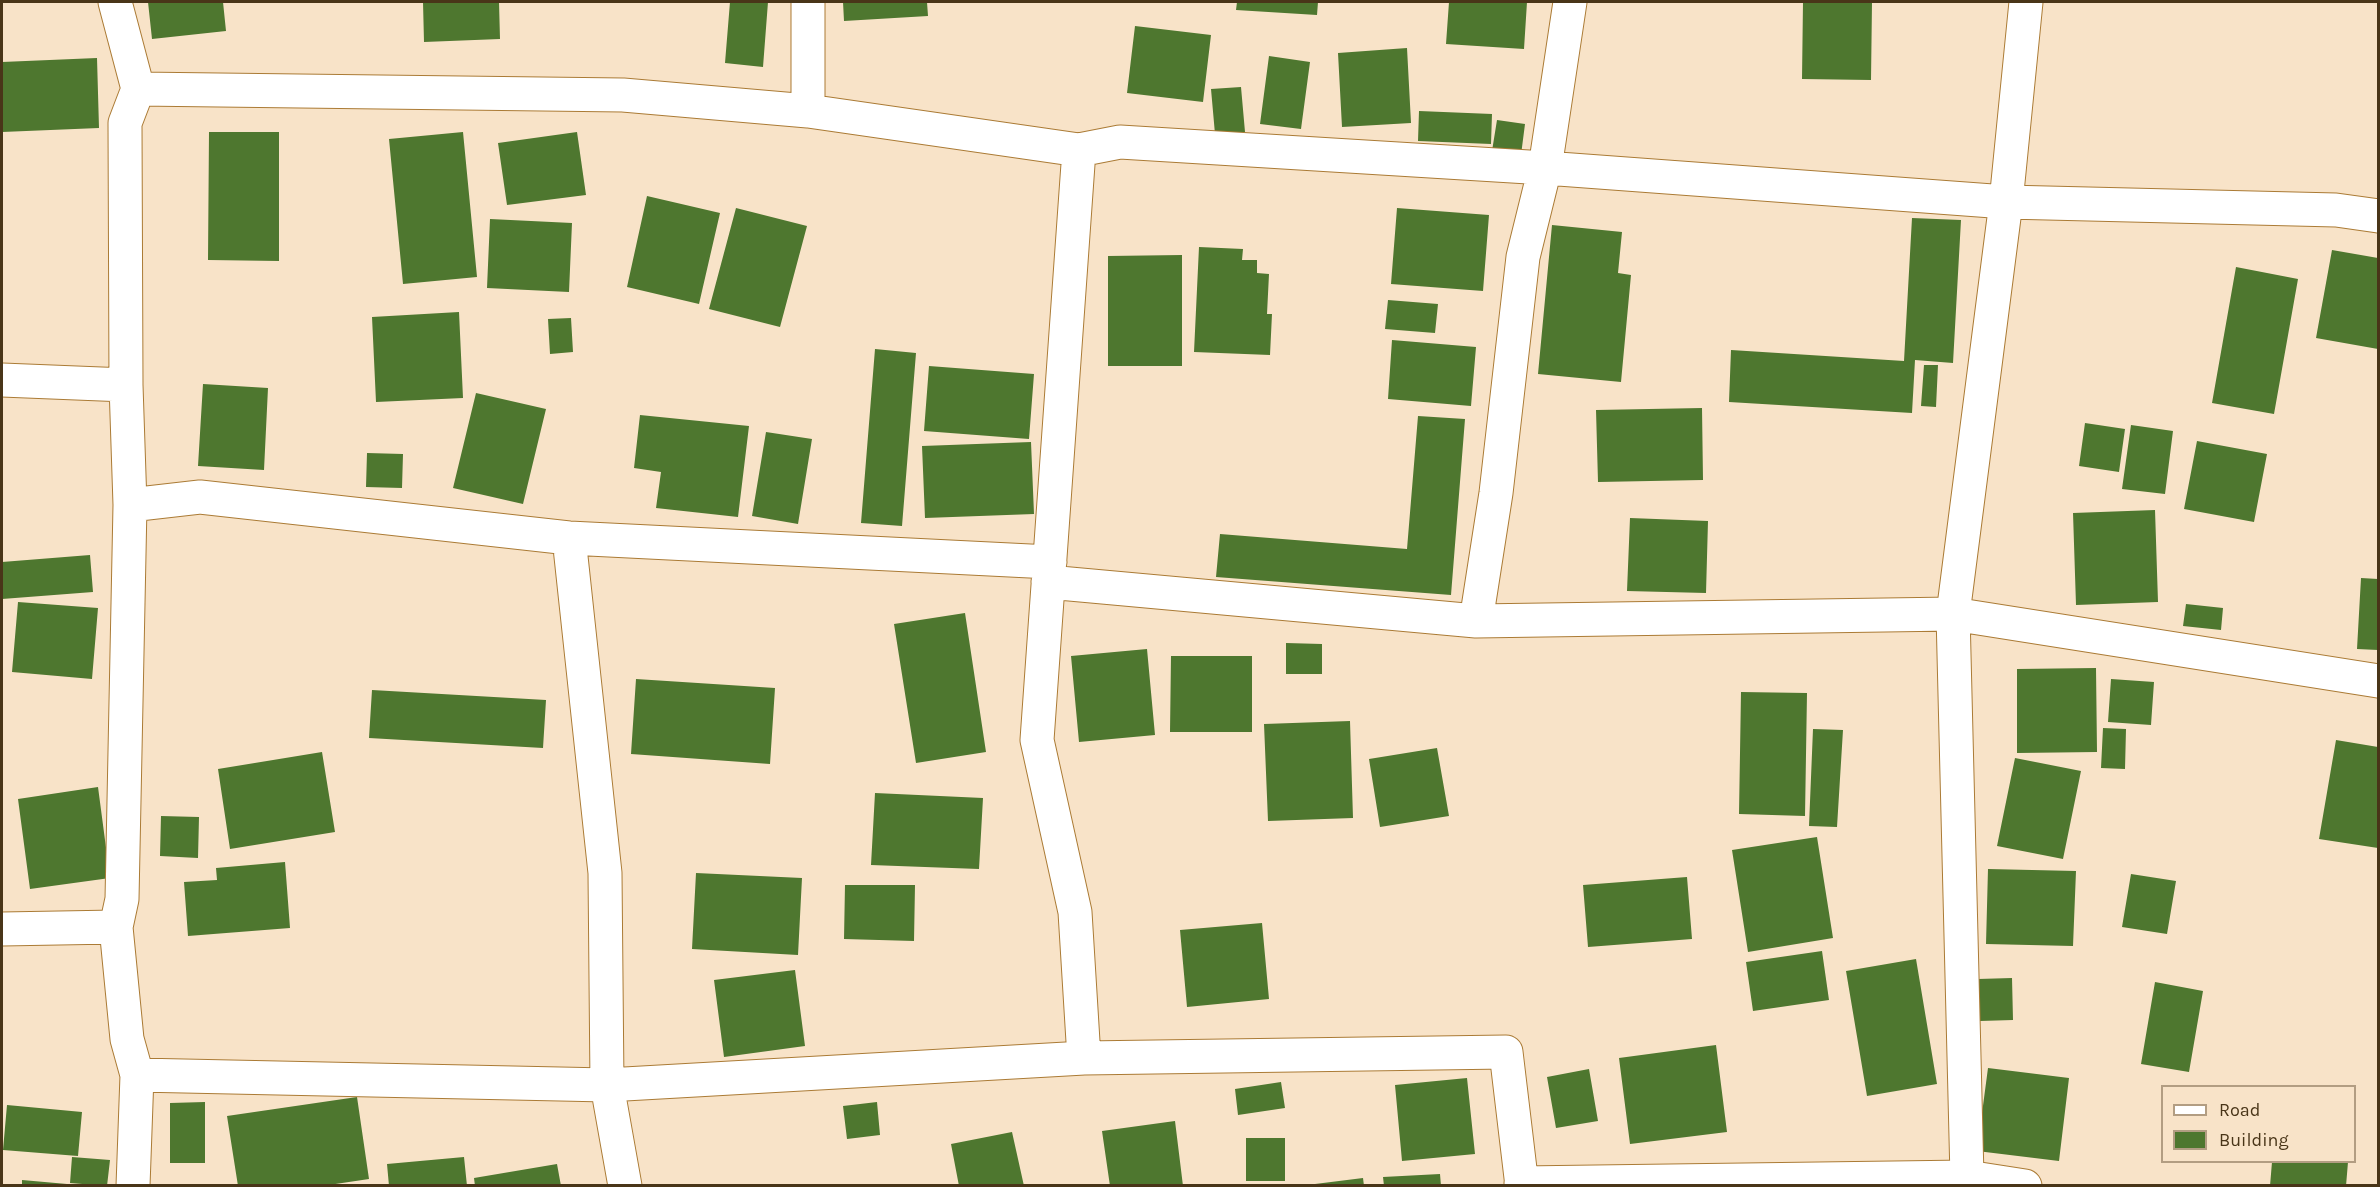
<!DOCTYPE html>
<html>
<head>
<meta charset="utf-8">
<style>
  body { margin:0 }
  #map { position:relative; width:2380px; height:1187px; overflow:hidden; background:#f8e3c8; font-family:Karla,sans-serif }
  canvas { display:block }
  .frame { position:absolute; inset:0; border:3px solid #493518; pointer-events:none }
  .legend { position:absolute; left:2161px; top:1085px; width:195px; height:78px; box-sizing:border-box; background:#f8e3c8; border:2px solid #b29d82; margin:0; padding:8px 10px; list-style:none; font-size:18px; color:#493518 }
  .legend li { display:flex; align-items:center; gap:12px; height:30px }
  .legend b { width:30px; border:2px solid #b29d82 }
</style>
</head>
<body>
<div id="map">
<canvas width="2380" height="1187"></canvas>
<div class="frame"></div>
<ul class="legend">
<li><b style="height:8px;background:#fff"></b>Road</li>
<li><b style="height:16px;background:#4e772f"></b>Building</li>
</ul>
</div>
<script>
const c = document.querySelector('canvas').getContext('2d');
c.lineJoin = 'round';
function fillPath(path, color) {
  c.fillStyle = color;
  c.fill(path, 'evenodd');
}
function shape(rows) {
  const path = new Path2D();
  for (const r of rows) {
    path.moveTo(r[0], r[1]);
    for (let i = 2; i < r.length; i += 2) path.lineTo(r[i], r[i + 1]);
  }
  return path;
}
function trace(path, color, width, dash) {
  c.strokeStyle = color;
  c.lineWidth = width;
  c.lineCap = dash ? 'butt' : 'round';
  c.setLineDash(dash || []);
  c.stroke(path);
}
fillPath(shape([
  [148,2,223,2,226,31,152,39],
  [423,2,499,2,500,39,424,42],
  [730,2,768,2,763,67,725,63],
  [843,2,927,2,928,16,844,21],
  [1237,2,1318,2,1317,15,1236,10],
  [1449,2,1527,2,1524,49,1446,44],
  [1803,2,1872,2,1871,80,1802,79],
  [1135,26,1211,35,1203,102,1127,93],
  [1407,48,1411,123,1342,127,1338,53],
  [1269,56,1310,62,1301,129,1260,124],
  [97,58,99,128,2,132,2,62],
  [1241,87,1245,132,1215,134,1211,89],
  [1419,111,1492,114,1491,144,1418,141],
  [1497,120,1525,124,1521,155,1492,151],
  [209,132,279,132,279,261,208,260],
  [463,132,477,277,403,284,389,139],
  [577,132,586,195,507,205,498,143],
  [647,196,720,213,699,304,627,287],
  [736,208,807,226,780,327,709,309],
  [1397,208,1489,215,1483,291,1391,284],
  [1912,218,1961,220,1953,363,1915,360,1912,413,1729,402,1731,350,1904,361],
  [490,219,572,223,569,292,487,288],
  [1552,225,1622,232,1618,273,1631,275,1621,382,1538,374],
  [1199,247,1243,249,1242,260,1257,260,1257,273,1269,274,1267,314,1272,314,1270,355,1194,352],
  [2332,250,2378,258,2378,349,2316,338],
  [1182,255,1182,366,1108,366,1108,256],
  [2236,267,2298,279,2274,414,2212,403],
  [1388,300,1438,304,1435,333,1385,329],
  [459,312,463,398,376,402,372,317],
  [571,318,573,352,550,354,548,319],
  [1392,340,1476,347,1471,406,1388,399],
  [875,349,916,353,902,526,861,523],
  [1924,365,1938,365,1936,407,1921,406],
  [929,366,1034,374,1029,439,924,431],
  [203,384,268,388,264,470,198,466],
  [476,393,546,409,523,504,453,488],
  [1702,408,1703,480,1598,482,1596,410],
  [640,415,749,426,738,517,656,508,661,472,634,468],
  [1418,416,1465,419,1451,595,1216,577,1220,534,1407,549],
  [2085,423,2125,429,2119,472,2079,466],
  [2131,425,2173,431,2165,494,2122,489],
  [766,432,812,439,798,524,752,516],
  [2197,441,2267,454,2254,522,2184,509],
  [1031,442,1034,514,925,518,922,446],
  [367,453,403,454,402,488,366,487],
  [2155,510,2158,602,2076,605,2073,513],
  [1630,518,1708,521,1706,593,1627,591],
  [90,555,93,592,2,599,2,562],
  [2361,578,2378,579,2378,650,2357,649],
  [18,602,98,608,92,679,12,672],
  [2186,604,2223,608,2221,630,2183,626],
  [965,613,986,752,916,763,894,624],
  [1286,643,1322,644,1322,674,1286,674],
  [1147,649,1155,735,1079,742,1071,656],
  [1171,656,1252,656,1252,732,1170,732],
  [2096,668,2097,752,2017,753,2017,669],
  [636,679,775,688,770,764,631,754],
  [2111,679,2154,682,2151,725,2108,722],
  [372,690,546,700,543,748,369,738],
  [1741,692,1807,693,1805,816,1739,814],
  [1350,721,1353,818,1268,821,1264,724],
  [2103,728,2126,729,2125,769,2101,768],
  [1813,729,1843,730,1837,827,1809,826],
  [2336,740,2378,747,2378,848,2319,839],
  [1437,748,1449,816,1380,827,1369,759],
  [322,752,335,832,230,849,218,769],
  [2015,758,2081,771,2063,859,1997,846],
  [98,787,110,878,30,889,18,799],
  [875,793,983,798,979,869,871,865],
  [161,816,199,817,198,858,160,856],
  [1817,837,1833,938,1748,952,1732,850],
  [285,862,290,928,188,936,184,882,217,880,216,868],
  [1988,869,2076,871,2073,946,1986,944],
  [696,873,802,878,798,955,692,949],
  [2131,874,2176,881,2167,934,2122,927],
  [1687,877,1692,939,1588,947,1583,885],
  [845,885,915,885,914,941,844,939],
  [1262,923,1269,999,1187,1007,1180,930],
  [1822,951,1829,1000,1753,1011,1746,962],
  [1916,959,1937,1084,1867,1096,1846,971],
  [795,970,805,1046,724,1057,714,980],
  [2012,978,2013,1020,1980,1021,1978,979],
  [2155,982,2203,991,2189,1072,2141,1064],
  [1716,1045,1727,1132,1630,1144,1619,1058],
  [1988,1068,2069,1078,2059,1161,1977,1151],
  [1589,1069,1598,1121,1556,1128,1547,1077],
  [1467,1078,1475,1154,1402,1161,1395,1085],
  [1281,1082,1285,1108,1238,1115,1235,1089],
  [357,1097,369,1179,322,1186,238,1186,227,1116],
  [205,1102,205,1163,170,1163,170,1103],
  [877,1102,880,1135,847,1139,843,1106],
  [7,1105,82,1112,78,1156,3,1150],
  [1175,1121,1183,1186,1110,1186,1102,1131],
  [1012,1132,1024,1186,959,1186,951,1144],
  [1246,1138,1285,1138,1285,1181,1246,1181],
  [72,1157,110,1160,107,1186,70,1183],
  [464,1157,467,1186,389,1186,387,1164],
  [2272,1162,2348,1162,2346,1186,2270,1186],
  [557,1164,561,1186,475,1186,474,1178],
  [1440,1174,1441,1186,1384,1186,1383,1177],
  [1363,1178,1364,1186,1316,1186,1315,1184],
  [22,1180,67,1184,67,1186,22,1186]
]), '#4e772f');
const street = shape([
  [115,2,138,89,125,123,126,385,130,505,122,899,116,927,127,1039,137,1075,133,1186],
  [2026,2,2006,202,1953,614,2378,681],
  [138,89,623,95,808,111,1079,150,1120,142,1545,168,2006,202,2336,210,2378,216],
  [808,111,808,2],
  [1079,150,1037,740,1075,912,1084,1058],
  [2,380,126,385],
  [130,505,200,497,569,538,1050,562],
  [569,538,605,873,607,1085,625,1186],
  [1048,582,1476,621,1953,614,1967,1177],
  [1476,621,1496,493,1523,257,1545,168,1570,2],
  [2,929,116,927],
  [137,1075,607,1085,1084,1058,1506,1052,1522,1186],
  [1521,1183,1967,1177,2025,1186]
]);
trace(street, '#ab7b35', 35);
trace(street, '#fff', 33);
</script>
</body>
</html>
